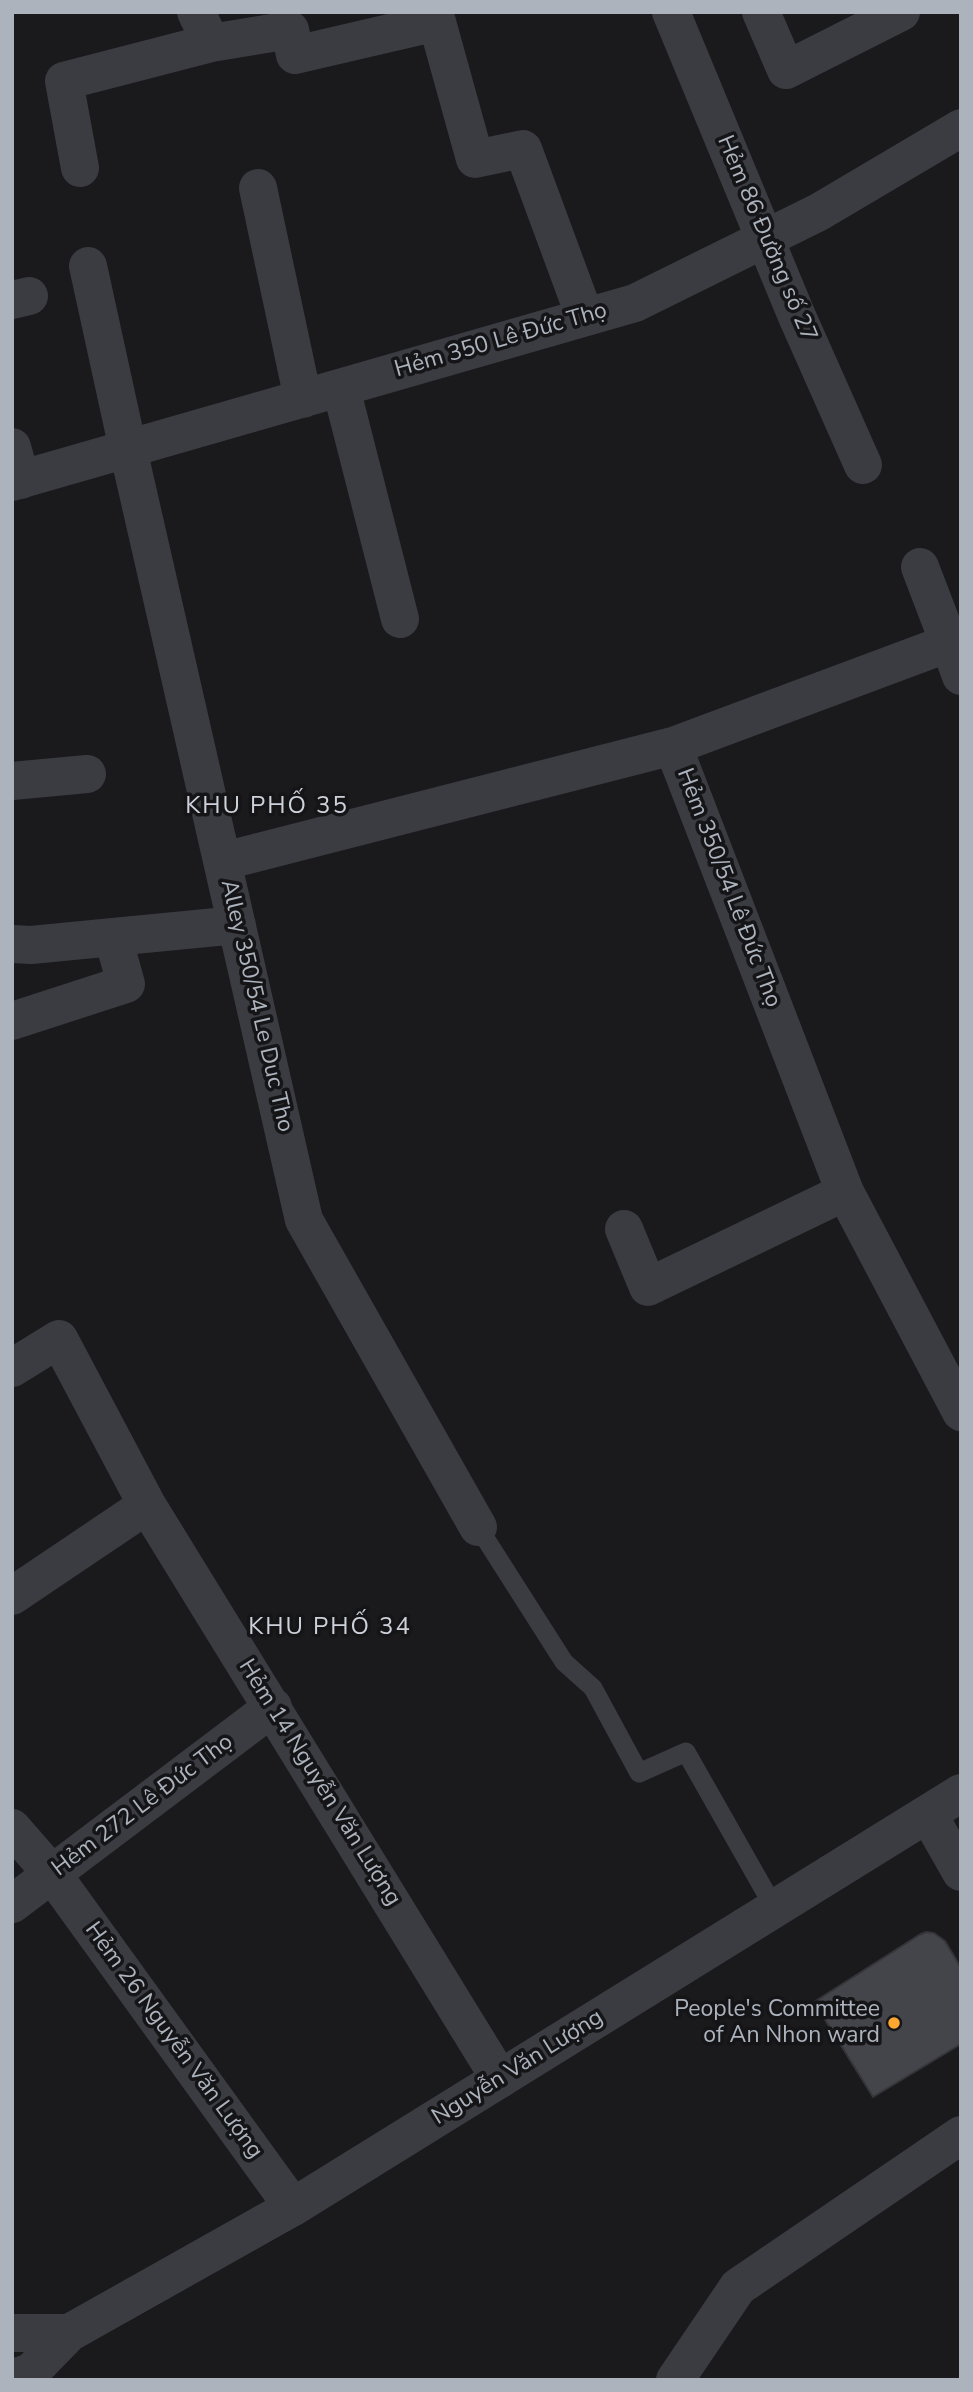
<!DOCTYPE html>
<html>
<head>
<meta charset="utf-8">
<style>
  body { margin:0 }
  #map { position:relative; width:973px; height:2392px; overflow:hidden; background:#1a1a1d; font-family:"Nunito Sans",sans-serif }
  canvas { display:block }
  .frame { position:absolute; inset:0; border:14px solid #acb3bd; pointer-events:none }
</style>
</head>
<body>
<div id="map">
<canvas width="973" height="2392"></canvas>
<div class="frame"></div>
</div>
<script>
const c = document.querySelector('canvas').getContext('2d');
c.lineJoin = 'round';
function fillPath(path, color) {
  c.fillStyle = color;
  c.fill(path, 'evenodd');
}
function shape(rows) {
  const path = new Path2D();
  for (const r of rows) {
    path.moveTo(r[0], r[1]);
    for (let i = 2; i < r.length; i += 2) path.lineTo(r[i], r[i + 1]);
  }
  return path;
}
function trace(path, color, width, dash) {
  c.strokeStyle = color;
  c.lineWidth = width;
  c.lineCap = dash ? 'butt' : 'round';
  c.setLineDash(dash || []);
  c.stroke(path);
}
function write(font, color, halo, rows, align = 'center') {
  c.font = font + ' "Nunito Sans",sans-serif';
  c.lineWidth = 7;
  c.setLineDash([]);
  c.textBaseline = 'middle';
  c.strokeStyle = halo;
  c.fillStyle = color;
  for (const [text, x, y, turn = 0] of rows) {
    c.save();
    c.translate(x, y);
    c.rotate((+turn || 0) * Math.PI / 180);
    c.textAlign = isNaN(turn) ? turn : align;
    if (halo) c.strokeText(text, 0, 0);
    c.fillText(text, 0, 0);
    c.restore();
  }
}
const building = shape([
  [926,1932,934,1933,945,1941,961,1968,961,2044,873,2097,814,2002,919,1935,926,1932]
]);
fillPath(building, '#44454a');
trace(building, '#343439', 2);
trace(shape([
  [478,1527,564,1662,593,1688,639,1773,686,1752,775,1909]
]), '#3b3c42', 19);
trace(shape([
  [196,12,211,43,290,30,295,55,437,22,475,159,523,149,585,317],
  [671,12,796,314,863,465],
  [761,12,786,70,901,12],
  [80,168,64,81,211,43],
  [258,188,303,399],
  [88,266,128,449,304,1220,478,1527],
  [12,300,29,296],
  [341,388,400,619],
  [12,447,21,480],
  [12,482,635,303,819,212,961,128],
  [920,567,949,643],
  [673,746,949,643,961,676],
  [12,781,87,774],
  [224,861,673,746,845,1192,961,1412],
  [12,944,31,945,237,925],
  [12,1021,126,984,113,937],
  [624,1229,648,1287,845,1192],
  [12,1368,59,1339,147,1505,500,2079],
  [12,1596,147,1505],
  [928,1814,961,1872],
  [12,1828,53,1875,293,2207],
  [12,1904,273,1707],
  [675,2380,738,2287,961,2135]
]), '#3b3c42', 38);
trace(shape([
  [12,2333,69,2333],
  [12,2378,31,2372,69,2333,293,2207,961,1793]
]), '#3b3c42', 38);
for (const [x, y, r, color] of [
  [894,2023,7,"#ffa730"]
]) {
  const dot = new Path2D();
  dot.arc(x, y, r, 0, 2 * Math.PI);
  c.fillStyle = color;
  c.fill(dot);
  trace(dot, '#151518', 2.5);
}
write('23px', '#acb3bd', '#151518', [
  ["Hẻm 86 Đường số 27",766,239,67],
  ["Hẻm 350 Lê Đức Thọ",501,341,-16],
  ["Hẻm 350/54 Lê Đức Thọ",728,888,69],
  ["Alley 350/54 Le Duc Tho",256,1006,77],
  ["Hẻm 14 Nguyễn Văn Lượng",319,1783,58],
  ["Hẻm 272 Lê Đức Thọ",143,1806,-37],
  ["Hẻm 26 Nguyễn Văn Lượng",173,2041,54],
  ["Nguyễn Văn Lượng",518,2068,-32]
]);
write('23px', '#acb3bd', '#151518', [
  ["People's Committee",880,2010],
  ["of An Nhon ward",880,2036]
], 'right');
c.letterSpacing = '2px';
write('24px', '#cdd1d9', '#151518', [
  ["KHU PHỐ 35",267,807],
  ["KHU PHỐ 34",330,1628]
]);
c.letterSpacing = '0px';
</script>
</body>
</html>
